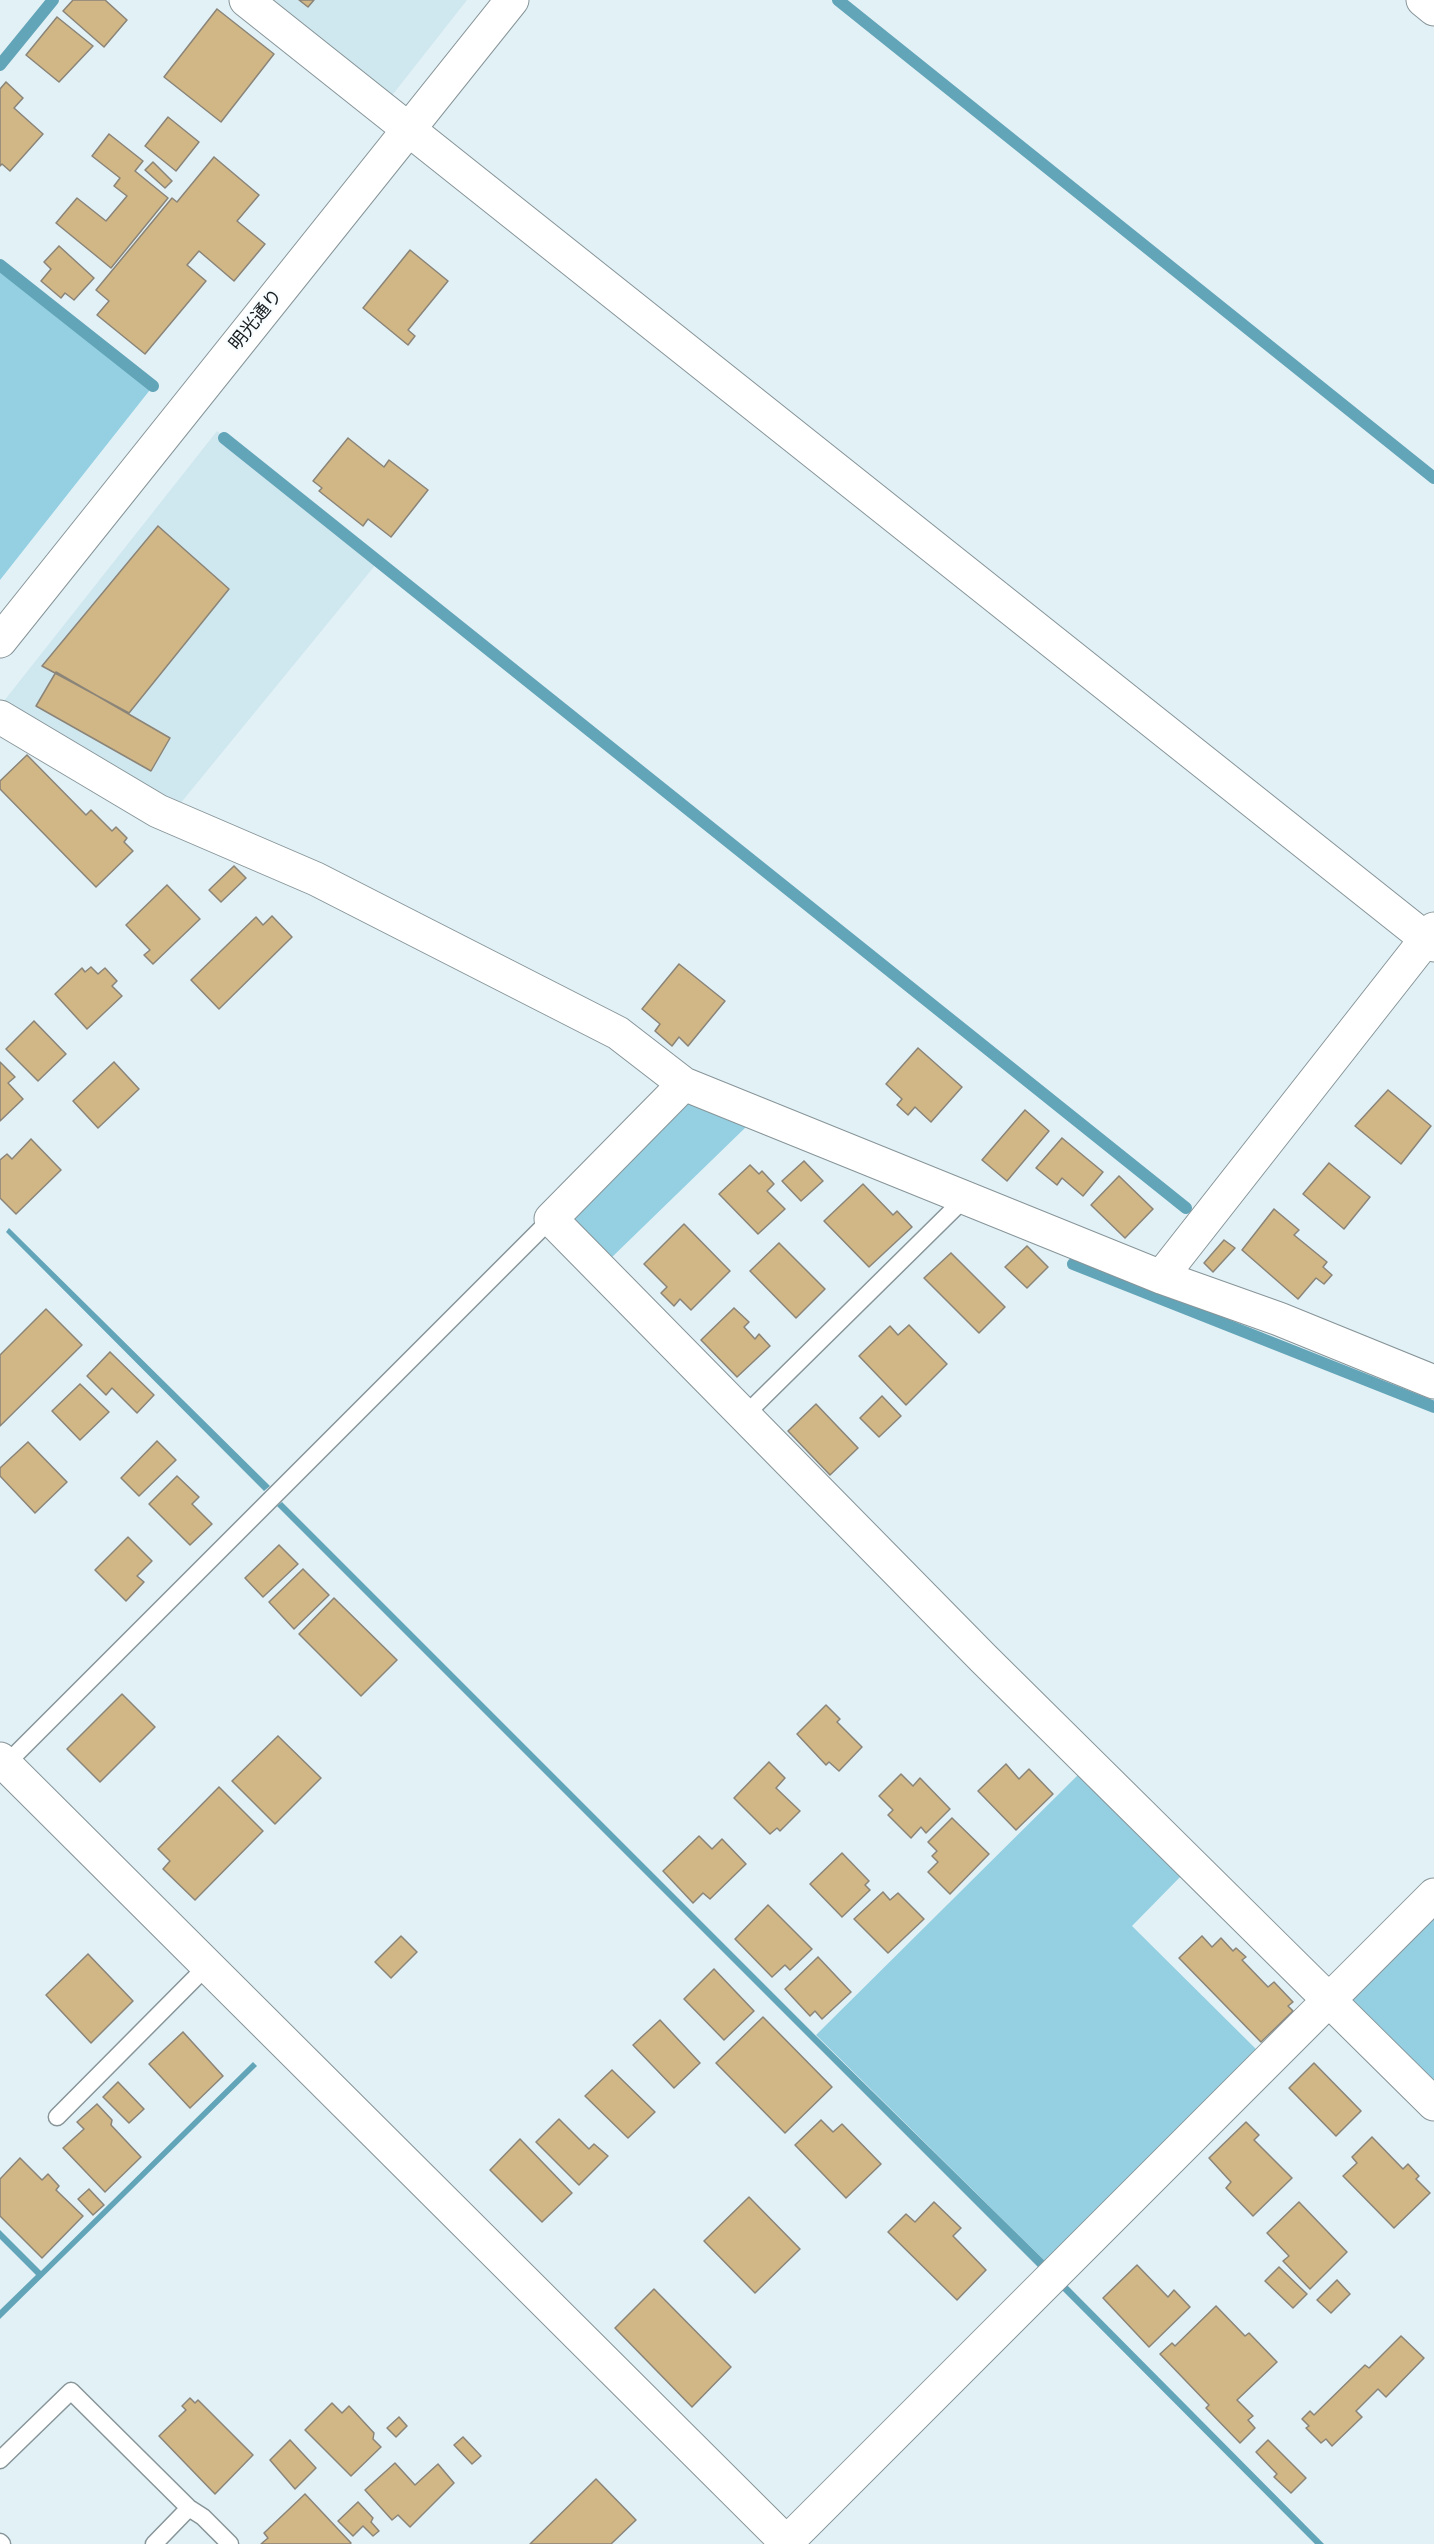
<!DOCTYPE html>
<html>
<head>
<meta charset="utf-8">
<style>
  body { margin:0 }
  canvas { display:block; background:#e2f1f6 }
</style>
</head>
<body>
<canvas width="1434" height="2544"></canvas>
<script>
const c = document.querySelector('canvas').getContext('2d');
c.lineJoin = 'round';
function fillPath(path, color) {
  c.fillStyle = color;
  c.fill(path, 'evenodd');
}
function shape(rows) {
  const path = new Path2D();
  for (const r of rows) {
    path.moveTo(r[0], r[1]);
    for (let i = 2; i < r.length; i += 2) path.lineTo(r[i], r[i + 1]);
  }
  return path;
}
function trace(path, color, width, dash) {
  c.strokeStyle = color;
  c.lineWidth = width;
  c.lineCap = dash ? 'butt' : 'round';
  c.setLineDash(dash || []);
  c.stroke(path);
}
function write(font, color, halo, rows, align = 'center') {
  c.font = font + ' Montserrat,"Noto Sans JP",sans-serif';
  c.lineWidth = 4.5;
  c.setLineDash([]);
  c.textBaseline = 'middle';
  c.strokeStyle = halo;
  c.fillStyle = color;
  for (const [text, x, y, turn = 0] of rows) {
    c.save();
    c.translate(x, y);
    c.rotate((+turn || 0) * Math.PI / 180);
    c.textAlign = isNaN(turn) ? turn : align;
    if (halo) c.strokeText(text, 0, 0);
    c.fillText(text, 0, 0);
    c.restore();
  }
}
fillPath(shape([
  [267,0,467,0,390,98],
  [217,431,377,563,175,810,0,706]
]), '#cfe7ee');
fillPath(shape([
  [0,265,153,386,0,580],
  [683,1099,746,1127,609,1260,572,1222,576,1204],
  [1081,1772,1184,1873,1132,1926,1259,2052,1046,2262,816,2035],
  [1434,1907,1434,2084,1345,1997]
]), '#94d0e2');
fillPath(shape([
  [9,1228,270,1486,264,1491,6,1232],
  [282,1502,815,2035,1046,2262,1039,2268,277,1506],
  [253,2062,257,2066,0,2319,0,2310,36,2275,0,2239,0,2230,41,2271],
  [1064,2282,1324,2544,1315,2544,1059,2287]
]), '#63a5b8');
trace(shape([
  [838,0,1434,478],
  [0,65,53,0],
  [0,265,153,386],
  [224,438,1186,1208],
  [1073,1264,1434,1407]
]), '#63a5b8', 12);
const building = shape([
  [73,0,105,0,127,20,104,47,63,11,73,0],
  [299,0,314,0,308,7,299,0],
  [217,9,274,54,221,122,164,77,217,9],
  [57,17,93,46,59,82,26,55,57,17],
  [6,82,23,98,14,108,43,134,10,171,2,164,0,166,0,89,6,82],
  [168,117,199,142,176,171,145,146,168,117],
  [109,134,143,161,135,171,168,198,111,268,56,223,77,198,106,221,127,196,114,186,120,178,92,156,109,134],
  [214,157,259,195,237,221,265,244,234,281,199,251,187,265,206,281,145,354,97,315,109,301,96,290,172,198,177,202,214,157],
  [153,162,172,181,165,188,145,170,153,162],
  [59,246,94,278,74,300,65,293,61,298,41,281,51,269,44,262,59,246],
  [410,250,448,281,408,330,415,336,408,345,363,308,410,250],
  [348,438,384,467,389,460,428,490,391,537,368,519,363,526,319,491,322,488,313,481,348,438],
  [158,526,229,589,129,713,42,666,158,526],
  [56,672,170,738,151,771,36,706,56,672],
  [27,755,86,815,91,810,112,831,116,827,127,838,124,842,133,851,96,887,0,789,0,781,27,755],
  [234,866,246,878,221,902,209,890,234,866],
  [167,885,200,919,153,964,144,955,150,950,126,925,167,885],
  [272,916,292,937,219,1009,191,980,256,917,263,925,272,916],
  [679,964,725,1001,688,1046,679,1037,672,1046,655,1031,660,1024,642,1009,679,964],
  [91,967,98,974,105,968,117,981,112,986,122,996,87,1029,55,994,82,968,85,972,91,967],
  [34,1021,66,1054,38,1081,6,1049,34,1021],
  [918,1048,962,1087,931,1122,915,1107,908,1115,897,1105,902,1099,886,1084,918,1048],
  [0,1062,15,1077,8,1083,23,1099,0,1121,0,1062],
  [114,1062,139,1089,98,1128,73,1101,114,1062],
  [1388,1090,1431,1126,1401,1164,1355,1126,1388,1090],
  [1025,1110,1049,1131,1007,1181,982,1160,1025,1110],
  [1062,1138,1103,1172,1083,1196,1062,1178,1057,1185,1036,1168,1062,1138],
  [31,1139,61,1170,16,1214,0,1198,0,1160,7,1154,12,1159,31,1139],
  [804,1161,823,1181,801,1201,782,1181,804,1161],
  [1329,1163,1370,1197,1344,1229,1303,1194,1329,1163],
  [750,1165,759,1174,762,1171,774,1184,767,1191,785,1209,758,1234,719,1194,750,1165],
  [1119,1176,1153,1209,1125,1238,1091,1205,1119,1176],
  [863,1184,893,1215,897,1211,912,1227,869,1267,824,1221,863,1184],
  [1274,1209,1299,1230,1294,1235,1327,1262,1323,1267,1332,1275,1324,1284,1316,1278,1298,1299,1242,1250,1274,1209],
  [684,1224,730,1271,691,1310,680,1299,674,1306,661,1293,667,1287,644,1264,684,1224],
  [1224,1240,1235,1248,1213,1272,1204,1263,1224,1240],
  [779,1243,825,1289,796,1318,750,1271,779,1243],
  [1027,1246,1048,1267,1027,1288,1005,1267,1027,1246],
  [951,1253,1005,1307,979,1333,924,1278,951,1253],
  [734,1308,749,1322,744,1327,755,1339,759,1334,770,1346,737,1377,701,1340,734,1308],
  [46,1309,82,1345,0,1426,0,1355,46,1309],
  [909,1325,947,1364,906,1405,859,1356,890,1326,898,1335,909,1325],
  [110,1352,154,1395,137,1413,112,1388,106,1395,87,1376,110,1352],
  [80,1384,109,1412,80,1440,52,1411,80,1384],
  [882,1396,901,1416,879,1437,860,1418,882,1396],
  [816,1404,858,1448,830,1475,788,1431,816,1404],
  [157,1441,176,1460,139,1496,121,1478,157,1441],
  [28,1442,67,1482,35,1513,0,1476,0,1468,28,1442],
  [177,1476,199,1497,192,1504,212,1524,190,1545,149,1504,177,1476],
  [128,1537,152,1561,137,1576,144,1582,126,1601,95,1570,128,1537],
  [279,1545,298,1564,263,1597,245,1578,279,1545],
  [303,1569,329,1595,294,1629,269,1602,303,1569],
  [334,1598,397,1660,361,1696,299,1634,334,1598],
  [122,1694,155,1727,100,1782,67,1749,122,1694],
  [826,1705,840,1719,837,1722,862,1747,839,1771,829,1762,826,1765,797,1734,826,1705],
  [278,1736,321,1778,275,1824,232,1781,278,1736],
  [769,1762,785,1778,776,1788,800,1811,780,1831,777,1828,770,1834,734,1798,769,1762],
  [1006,1764,1019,1779,1029,1769,1053,1794,1016,1830,978,1791,1006,1764],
  [901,1774,913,1786,920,1778,950,1809,926,1833,921,1827,911,1838,888,1815,893,1810,879,1796,901,1774],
  [219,1787,263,1831,195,1900,163,1869,170,1861,158,1849,219,1787],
  [952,1818,989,1854,950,1894,928,1872,938,1862,932,1856,937,1851,928,1842,952,1818],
  [699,1836,712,1849,722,1839,746,1864,710,1899,703,1893,693,1903,663,1871,699,1836],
  [842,1853,869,1881,865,1885,870,1890,842,1917,810,1884,842,1853],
  [883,1892,890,1900,898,1893,924,1919,888,1953,854,1919,883,1892],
  [768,1905,812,1949,790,1970,785,1965,772,1977,735,1939,768,1905],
  [401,1936,417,1952,391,1978,375,1962,401,1936],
  [1202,1936,1212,1947,1221,1938,1233,1951,1236,1948,1246,1957,1242,1960,1268,1987,1274,1982,1293,2002,1288,2006,1293,2011,1261,2042,1179,1958,1202,1936],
  [88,1954,133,2001,91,2043,46,1995,88,1954],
  [818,1957,851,1992,822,2019,815,2011,810,2016,785,1989,818,1957],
  [714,1969,754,2011,724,2040,684,1999,714,1969],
  [763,2017,832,2087,785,2133,716,2063,763,2017],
  [660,2020,700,2063,674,2088,633,2045,660,2020],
  [183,2032,223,2076,190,2108,149,2064,183,2032],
  [1314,2063,1361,2111,1336,2136,1289,2088,1314,2063],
  [612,2070,655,2112,628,2138,585,2096,612,2070],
  [118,2082,144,2109,129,2123,103,2097,118,2082],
  [97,2104,112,2120,111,2125,141,2157,105,2192,63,2148,84,2129,77,2122,97,2104],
  [559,2119,589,2149,594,2144,608,2156,579,2185,536,2142,559,2119],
  [821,2120,833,2132,842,2124,881,2164,846,2198,795,2145,821,2120],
  [1246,2122,1259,2135,1254,2140,1292,2178,1253,2216,1226,2188,1231,2182,1209,2158,1246,2122],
  [1372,2137,1403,2169,1408,2164,1419,2176,1416,2179,1430,2193,1394,2228,1343,2176,1357,2163,1352,2157,1372,2137],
  [520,2139,572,2193,542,2222,490,2170,520,2139],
  [20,2158,42,2180,48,2174,59,2186,56,2190,83,2216,42,2258,0,2216,0,2179,20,2158],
  [89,2189,104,2205,93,2215,78,2199,89,2189],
  [749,2197,800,2249,755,2293,704,2241,749,2197],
  [934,2202,961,2228,953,2236,986,2270,957,2300,888,2232,906,2214,915,2222,934,2202],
  [1299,2202,1347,2252,1310,2289,1283,2261,1289,2256,1267,2233,1299,2202],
  [1137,2265,1168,2297,1174,2290,1190,2307,1149,2347,1103,2298,1137,2265],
  [1279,2267,1307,2294,1293,2308,1265,2281,1279,2267],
  [1337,2280,1350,2294,1331,2313,1317,2300,1337,2280],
  [654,2289,731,2367,692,2407,615,2328,654,2289],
  [1216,2306,1245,2336,1249,2333,1277,2362,1237,2400,1253,2416,1248,2420,1255,2428,1240,2443,1206,2408,1209,2405,1160,2354,1172,2343,1175,2346,1216,2306],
  [1401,2336,1424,2358,1386,2397,1378,2389,1356,2411,1362,2417,1332,2446,1326,2439,1321,2443,1306,2428,1309,2426,1302,2419,1310,2411,1314,2415,1365,2365,1369,2368,1401,2336],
  [190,2398,195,2403,198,2400,253,2455,215,2494,159,2436,186,2410,182,2406,190,2398],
  [332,2403,342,2413,349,2406,374,2433,373,2439,381,2447,351,2476,305,2430,332,2403],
  [399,2417,407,2426,396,2437,387,2428,399,2417],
  [463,2437,481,2456,472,2464,454,2445,463,2437],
  [290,2440,316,2468,295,2489,270,2460,290,2440],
  [1268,2440,1306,2478,1291,2493,1274,2477,1277,2474,1256,2452,1268,2440],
  [395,2463,415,2485,438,2464,454,2483,410,2527,398,2515,392,2520,365,2490,395,2463],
  [596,2479,636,2520,611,2544,530,2544,596,2479],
  [305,2494,351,2543,350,2544,261,2544,268,2538,264,2533,305,2494],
  [358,2502,373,2518,371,2522,379,2531,373,2536,363,2526,353,2536,338,2521,358,2502]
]);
fillPath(building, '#d1b785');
trace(building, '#8a8479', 1.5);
const service = shape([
  [745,1415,965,1198],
  [6,1764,551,1219],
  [57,2117,208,1965],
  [0,2460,71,2391,189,2508,203,2517,230,2544],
  [0,2542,2,2544],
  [154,2544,189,2508]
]);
const minor = shape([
  [246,0,1434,945],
  [1423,0,1434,9],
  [0,717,158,811,316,879,618,1033,684,1084,1161,1277,1279,1319,1434,1382],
  [684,1084,551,1219,984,1659,1434,2104],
  [1161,1277,1434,929],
  [785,2544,1434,1895]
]);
const tertiary = shape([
  [0,641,512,0],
  [0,1759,788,2544]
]);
trace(service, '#879599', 19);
trace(minor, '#879599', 35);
trace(tertiary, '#879599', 35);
trace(service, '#fff', 16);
trace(minor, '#fff', 33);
trace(tertiary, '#fff', 33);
write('18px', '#171c1e', '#f7fdff', [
  ["明光通り",256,320,-51]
]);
</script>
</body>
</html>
